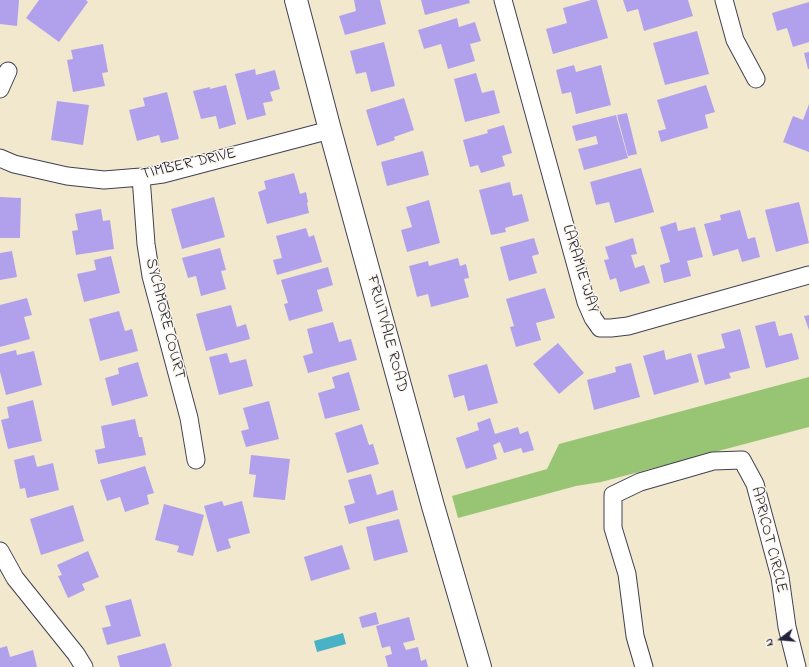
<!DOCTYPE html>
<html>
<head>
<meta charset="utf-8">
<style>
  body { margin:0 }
  #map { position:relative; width:809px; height:667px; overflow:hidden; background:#f2e8ce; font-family:"Indie Flower",sans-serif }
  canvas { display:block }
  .north { position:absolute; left:761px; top:619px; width:40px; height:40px; -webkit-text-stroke:3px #fbf7ec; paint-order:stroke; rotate:254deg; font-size:11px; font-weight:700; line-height:16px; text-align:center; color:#22223b }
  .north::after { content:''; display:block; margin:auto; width:14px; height:18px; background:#22223b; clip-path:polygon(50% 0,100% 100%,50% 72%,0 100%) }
</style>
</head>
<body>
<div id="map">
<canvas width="809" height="667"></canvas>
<div class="north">N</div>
</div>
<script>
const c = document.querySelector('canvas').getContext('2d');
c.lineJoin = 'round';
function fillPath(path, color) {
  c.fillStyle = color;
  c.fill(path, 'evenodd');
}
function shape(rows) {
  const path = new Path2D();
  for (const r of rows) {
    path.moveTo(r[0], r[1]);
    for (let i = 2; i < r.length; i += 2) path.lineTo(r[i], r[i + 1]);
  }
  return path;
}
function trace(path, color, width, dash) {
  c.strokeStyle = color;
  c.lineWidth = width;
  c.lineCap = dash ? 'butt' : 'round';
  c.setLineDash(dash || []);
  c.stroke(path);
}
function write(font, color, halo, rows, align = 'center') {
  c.font = font + ' "Indie Flower",sans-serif';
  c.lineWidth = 3;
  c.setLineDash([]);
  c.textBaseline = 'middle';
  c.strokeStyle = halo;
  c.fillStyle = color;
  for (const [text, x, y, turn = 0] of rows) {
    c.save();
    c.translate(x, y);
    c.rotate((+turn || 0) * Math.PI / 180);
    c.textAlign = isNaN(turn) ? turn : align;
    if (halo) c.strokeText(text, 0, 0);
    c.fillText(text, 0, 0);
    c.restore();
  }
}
fillPath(shape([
  [809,377,809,427,601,482,576,486,458,518,452,496,547,469,559,444]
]), '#97c573');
fillPath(shape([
  [343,633,346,644,317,652,314,641]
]), '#49b2c7');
fillPath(shape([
  [0,0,19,0,17,26,0,24],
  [39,0,86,0,88,2,59,42,26,18],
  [354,0,380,0,386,24,345,35,339,16,356,11],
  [421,0,469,0,470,3,425,15],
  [591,0,597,0,608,38,553,54,546,29,567,23,563,8],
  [623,0,688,0,693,16,644,31,638,9,627,12],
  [809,2,809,42,793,47,787,28,777,31,772,13],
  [457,18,459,27,475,22,481,41,470,44,475,61,448,69,441,44,424,49,418,30],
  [697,31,709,74,665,85,653,43],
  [384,42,395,86,371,92,366,72,356,74,350,51],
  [103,44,108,72,102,73,105,86,73,92,67,60,73,59,71,50],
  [809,52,809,69,808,69,804,53],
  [574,65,576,72,601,65,611,105,576,114,571,92,562,94,556,70],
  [255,69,256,75,275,70,280,89,270,92,273,101,263,103,266,115,247,120,235,74],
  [476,73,482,93,494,90,500,113,465,122,454,79],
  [226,85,236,124,219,129,216,116,201,119,193,91,210,87,210,89],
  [706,85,715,112,705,115,708,128,661,142,658,131,666,129,657,100],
  [167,92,179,139,161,143,159,135,137,141,129,110,145,106,143,98],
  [404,98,414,130,394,137,395,140,377,146,366,110],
  [57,101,89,105,83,145,51,140],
  [809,104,809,152,783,142,793,116,803,120],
  [627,113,637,154,628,156,617,115],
  [616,115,628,158,584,170,578,149,598,144,596,136,576,141,572,126],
  [504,125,512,153,502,156,505,166,481,173,478,165,470,167,463,140,488,133,487,130],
  [423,151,429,175,387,186,381,162],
  [641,168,654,212,615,223,609,202,596,205,590,182],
  [294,173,300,194,306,192,308,202,307,203,309,213,267,224,258,192,266,189,264,181],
  [510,182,513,196,522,194,529,221,505,228,506,232,491,235,479,190],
  [0,197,21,198,20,238,0,238],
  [214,197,225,237,182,249,171,209],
  [429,200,440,243,407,252,401,230,412,227,406,207],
  [799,202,809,243,776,252,765,210],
  [101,209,103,221,110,220,114,249,76,255,72,231,78,230,75,214],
  [740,210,748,239,755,237,760,257,742,262,738,249,713,256,704,224,721,220,720,215],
  [676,222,678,231,695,227,703,257,687,261,691,276,664,283,660,265,670,262,660,227],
  [306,228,309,237,314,235,322,262,277,275,273,260,282,258,276,236],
  [534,238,539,254,532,256,537,273,509,281,500,247],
  [633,238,637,254,631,255,635,268,644,265,650,283,620,292,616,278,610,280,604,260,609,259,605,247],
  [220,248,226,270,221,271,226,289,201,296,196,276,188,278,182,258],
  [12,251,17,277,0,280,0,253],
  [111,256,120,293,84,302,77,274,96,270,94,260],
  [458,258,460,266,466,264,469,278,464,279,469,297,431,307,428,294,417,297,409,266,428,261,429,266],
  [328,267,333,285,317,290,323,311,289,321,284,304,288,303,281,280],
  [545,288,555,318,536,323,541,340,516,347,510,327,514,326,506,299],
  [27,298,32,315,24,317,30,339,0,347,0,305],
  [231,305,237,327,246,324,250,339,206,351,196,314],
  [119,311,125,331,132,329,138,351,100,361,89,319],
  [809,315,809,330,804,316],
  [775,321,779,336,792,333,799,359,766,368,755,326],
  [333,322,339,342,351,339,357,360,308,373,303,356,313,353,307,329],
  [740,329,750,368,729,373,731,378,705,385,697,355,725,348,721,334],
  [558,343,584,373,559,394,533,364],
  [16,350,17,355,34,351,42,385,6,395,0,372,0,354],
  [664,350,666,360,691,353,699,382,654,395,643,356],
  [227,353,230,363,246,359,253,386,219,395,209,357],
  [138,362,148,396,112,406,105,378,119,374,118,368],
  [631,363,640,397,594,410,587,380,616,372,615,367],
  [487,364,498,403,468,411,464,395,454,398,448,375],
  [349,372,360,410,325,419,318,393,335,388,332,377],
  [33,400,42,441,8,449,1,420,9,418,7,407],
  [269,401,279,439,246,447,241,431,249,429,243,408],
  [490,418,495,434,518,427,520,434,528,431,534,450,523,453,521,448,504,453,500,442,493,445,497,459,466,469,456,438,479,430,477,423],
  [135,419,139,437,142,437,146,455,98,464,95,450,105,448,101,426],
  [362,424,369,445,373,444,379,464,347,473,335,433],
  [34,455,37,467,53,463,59,490,27,498,25,488,20,489,14,460],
  [251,455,290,459,285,500,253,497,256,475,249,474],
  [145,466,154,493,147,495,149,504,125,512,120,497,107,501,100,480],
  [371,474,377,495,393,490,398,510,349,524,344,506,355,503,348,480],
  [222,501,224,506,242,501,250,533,228,539,231,548,217,552,204,506],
  [164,504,204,515,193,556,177,552,179,546,155,540],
  [73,505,84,541,41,555,30,519],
  [399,519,408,552,374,561,366,527],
  [342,545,350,569,311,581,304,557],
  [88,551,99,577,82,584,85,590,68,598,58,576,62,575,57,565],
  [131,599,141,636,107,645,102,628,111,626,105,606],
  [376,612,379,624,362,628,359,617],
  [409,617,415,640,403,643,406,650,418,647,421,661,426,659,428,667,388,667,385,656,392,654,390,646,382,648,376,626],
  [165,643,172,666,169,667,120,667,117,656],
  [7,646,10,657,33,650,37,667,0,667,0,648]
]), '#b1a1ec');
const street = shape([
  [503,0,586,302,593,318,600,328,611,328,628,326,809,275],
  [724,0,735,40,756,79],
  [0,89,8,71],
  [0,158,14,164,67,176,104,180,141,177,163,174,330,130],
  [141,177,146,244,151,276,189,418,196,460],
  [0,551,15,578,76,654,84,667],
  [644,667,635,636,627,574,613,528,613,495,640,482,713,461,742,460,755,484,780,577,787,627,797,667]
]);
const secondary = shape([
  [296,0,330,130,433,506,480,667]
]);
trace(street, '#414051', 19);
trace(secondary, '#414051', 24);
trace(street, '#fff', 17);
trace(secondary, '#fff', 22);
write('16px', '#22223b', '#fbf7ec', [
  ["TIMBER DRIVE",189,165,-13],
  ["LARAMIE WAY",579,269,73],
  ["SYCAMORE COURT",164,319,76],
  ["FRUITVALE ROAD",386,334,75],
  ["APRICOT CIRCLE",768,540,76]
]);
</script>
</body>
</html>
